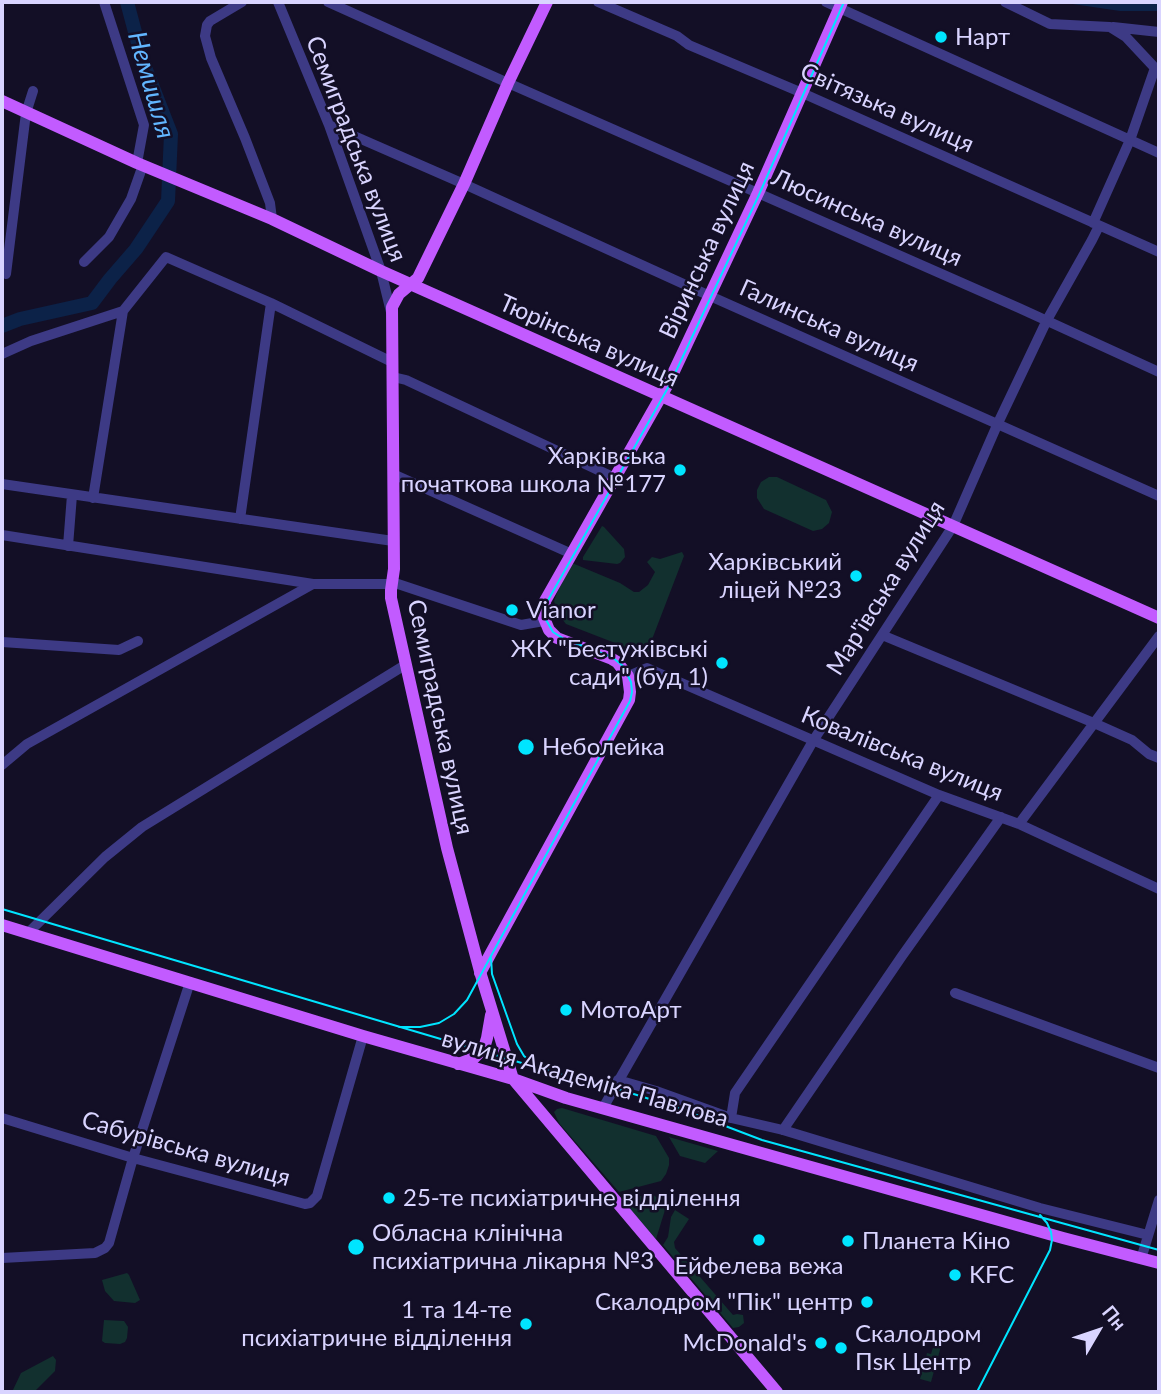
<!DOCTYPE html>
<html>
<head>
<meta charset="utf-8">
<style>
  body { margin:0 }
  #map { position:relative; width:1161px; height:1394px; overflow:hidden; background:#130f26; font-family:Lato,sans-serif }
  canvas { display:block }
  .frame { position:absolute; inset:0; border:4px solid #d9d4ff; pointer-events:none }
  .north { position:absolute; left:1063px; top:1296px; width:70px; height:70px; -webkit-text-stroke:5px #130f26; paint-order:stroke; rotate:51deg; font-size:19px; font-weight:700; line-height:28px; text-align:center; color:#d9d4ff }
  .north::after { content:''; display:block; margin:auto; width:24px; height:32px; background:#d9d4ff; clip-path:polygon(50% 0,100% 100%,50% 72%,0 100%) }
</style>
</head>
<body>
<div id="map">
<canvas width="1161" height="1394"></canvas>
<div class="frame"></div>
<div class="north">Пн</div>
</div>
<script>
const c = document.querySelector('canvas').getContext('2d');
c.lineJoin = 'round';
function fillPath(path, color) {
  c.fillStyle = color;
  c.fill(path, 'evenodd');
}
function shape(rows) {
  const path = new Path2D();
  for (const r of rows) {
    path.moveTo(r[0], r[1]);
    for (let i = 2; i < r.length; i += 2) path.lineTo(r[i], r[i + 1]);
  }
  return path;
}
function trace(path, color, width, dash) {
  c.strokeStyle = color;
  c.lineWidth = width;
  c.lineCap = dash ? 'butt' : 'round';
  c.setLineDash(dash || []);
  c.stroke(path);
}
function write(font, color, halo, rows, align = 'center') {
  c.font = font + ' Lato,sans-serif';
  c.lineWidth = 5;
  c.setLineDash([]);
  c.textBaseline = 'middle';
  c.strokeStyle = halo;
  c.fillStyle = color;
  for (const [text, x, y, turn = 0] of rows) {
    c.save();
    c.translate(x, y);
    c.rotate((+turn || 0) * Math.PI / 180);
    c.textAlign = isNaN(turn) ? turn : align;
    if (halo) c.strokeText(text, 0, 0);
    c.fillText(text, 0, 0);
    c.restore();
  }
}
fillPath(shape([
  [769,477,777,477,826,500,832,512,829,523,822,529,813,531,764,509,757,498,757,490,761,482],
  [602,526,604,527,624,549,625,557,620,563,617,564,583,560,583,557],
  [682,552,684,556,651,642,665,649,659,660,566,624,558,614,554,601,557,593,572,563,620,583,634,592,639,592,648,585,655,572,647,562,652,557,660,559],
  [562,1108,656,1136,669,1158,669,1165,666,1174,661,1181,619,1192,559,1123,554,1112,557,1109],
  [669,1137,718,1151,705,1163,680,1156],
  [651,1193,660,1200,665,1210,656,1239,623,1201],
  [675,1210,689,1219,674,1242,675,1248,733,1315,737,1314,743,1315,744,1323,739,1327,733,1328,663,1245,668,1237,671,1217],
  [127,1273,129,1275,140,1300,135,1303,114,1301,105,1291,102,1280],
  [104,1320,124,1321,128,1327,127,1338,125,1342,120,1344,105,1343,102,1341],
  [938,1331,945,1332,931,1382,920,1379,927,1353,931,1354],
  [53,1356,56,1360,55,1371,34,1392,12,1392,21,1373]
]), '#12302f');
fillPath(shape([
  [1059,2,1159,2,1159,11,1120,11]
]), '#0c2248');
trace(shape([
  [2,326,20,319,92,303,110,279,136,249,168,201,171,134,143,62,127,2]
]), '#0c2248', 14);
trace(shape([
  [104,2,144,125,137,163],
  [242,2,210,21,207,25,205,36,211,58,245,138,270,203,272,219],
  [278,2,329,125,381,271,391,312],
  [328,2,508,83,1019,308,1159,372],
  [598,2,677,36,689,45,800,92,1159,252],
  [826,2,1159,153],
  [1005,2,1050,24,1110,27,1126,37,1155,68,1159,69],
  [1113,27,1159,32],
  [329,125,464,184,710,296,1159,496],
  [1093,223,1130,140,1155,68],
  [84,262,109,237,131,199,143,165],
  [6,274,26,113,33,91],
  [2,354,31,341,123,311],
  [393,377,406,380,615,478],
  [393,474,572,554],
  [2,484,393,541],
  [93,498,123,311,166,257,271,303,392,362],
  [240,519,271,303],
  [2,535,313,584,398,584,521,625,544,621],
  [68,546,72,495],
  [882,635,1094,723,1132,740,1149,754,1159,758],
  [2,642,119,650,138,641],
  [628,676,647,668,939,795,1019,824,1159,889],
  [2,765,27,744,313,584],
  [1019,824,1159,636],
  [28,933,105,857,142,827,405,665],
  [955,993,1159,1068],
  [618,1080,656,1091,731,1118,783,1130,1040,1208,1148,1235],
  [603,1108,813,741,953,526,998,423,1047,320,1092,240,1099,226],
  [2,1118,133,1158,305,1204,310,1203,317,1196,363,1036],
  [731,1118,735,1093,939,795],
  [783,1130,902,956,1001,817],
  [2,1258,95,1253,105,1248,109,1243,133,1158,190,982],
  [1141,1259,1159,1200]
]), '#3d3a85', 10);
trace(shape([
  [547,2,508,83,464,184,418,278,399,294,392,307,394,569,391,590,391,598,447,848,481,975,513,1079,777,1392],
  [2,101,137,163,272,219,381,271,1159,618],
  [2,925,363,1036,513,1079,566,1098,1063,1238,1159,1263],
  [480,973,629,700,630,692,628,676,617,662,612,659,557,638,549,630,544,618,545,601,668,384,758,193,842,2],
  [458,1064,474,1058,484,1048,487,1038,491,1015]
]), '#c25bff', 12);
trace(shape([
  [2,909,542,1069,621,1090,678,1108,762,1140,1159,1250],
  [491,958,492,974,517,1044,524,1056,535,1065],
  [399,1027,420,1027,439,1023,454,1014,467,1000,630,701,632,692,631,682,623,666,612,657,564,639,553,632,545,618,547,602,669,386,758,197,844,2],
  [977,1392,1050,1250,1052,1240,1051,1232,1047,1223,1040,1215]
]), '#00e5ff', 2);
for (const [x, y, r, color] of [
  [941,37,7,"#00e5ff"],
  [680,470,7,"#00e5ff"],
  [856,576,7,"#00e5ff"],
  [512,610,7,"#00e5ff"],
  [722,663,7,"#00e5ff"],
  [526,747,9,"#00e5ff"],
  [566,1010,7,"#00e5ff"],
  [389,1198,7,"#00e5ff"],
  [759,1240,7,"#00e5ff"],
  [848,1241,7,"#00e5ff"],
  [356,1247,9,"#00e5ff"],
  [955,1275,7,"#00e5ff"],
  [867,1302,7,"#00e5ff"],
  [526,1324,7,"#00e5ff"],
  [821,1343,7,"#00e5ff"],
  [841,1348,7,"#00e5ff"]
]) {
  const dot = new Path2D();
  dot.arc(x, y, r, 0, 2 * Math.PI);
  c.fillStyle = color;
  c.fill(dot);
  trace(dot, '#130f26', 2.5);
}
write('24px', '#d9d4ff', '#130f26', [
  ["Нарт",955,37],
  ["Харківська",666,456,"right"],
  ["початкова школа №177",666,484,"right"],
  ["Харківський",842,562,"right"],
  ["ліцей №23",842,590,"right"],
  ["Vianor",526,610],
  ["ЖК \"Бестужівські",708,649,"right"],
  ["сади\" (буд 1)",708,677,"right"],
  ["Неболейка",542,747],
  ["МотоАрт",580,1010],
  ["25-те психіатричне відділення",403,1198],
  ["Обласна клінічна",372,1233],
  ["психіатрична лікарня №3",372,1261],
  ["Планета Кіно",862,1241],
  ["Ейфелева вежа",759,1266,"center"],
  ["KFC",969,1275],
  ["Скалодром \"Пік\" центр",853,1302,"right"],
  ["1 та 14-те",512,1310,"right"],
  ["психіатричне відділення",512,1338,"right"],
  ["Скалодром",855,1334],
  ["Пsк Центр",855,1362],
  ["McDonald's",807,1343,"right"]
], 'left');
write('24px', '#d9d4ff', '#130f26', [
  ["Світязька вулиця",887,108,24],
  ["Семиградська вулиця",356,149,69],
  ["Люсинська вулиця",867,218,24],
  ["Віринська вулиця",707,250,-65],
  ["Галинська вулиця",829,326,24],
  ["Тюрінська вулиця",589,341,24],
  ["Мар'ївська вулиця",886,588,-58],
  ["Семиградська вулиця",440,717,78],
  ["Ковалівська вулиця",902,754,22],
  ["вулиця Академіка Павлова",585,1079,16],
  ["Сабурівська вулиця",186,1149,16]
]);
write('italic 26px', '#62b6ff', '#130f26', [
  ["Немишля",151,85,74]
]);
</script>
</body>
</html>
